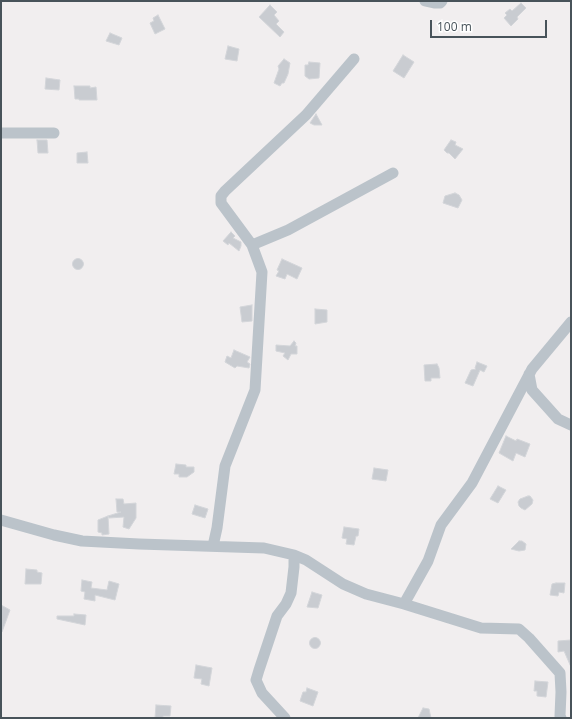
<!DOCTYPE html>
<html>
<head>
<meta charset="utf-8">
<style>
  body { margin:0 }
  #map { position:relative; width:572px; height:719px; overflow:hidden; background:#f1eeef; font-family:"Open Sans",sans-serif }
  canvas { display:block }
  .frame { position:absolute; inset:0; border:2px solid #48535a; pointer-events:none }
  .scale { position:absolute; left:430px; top:20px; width:117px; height:18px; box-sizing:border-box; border:2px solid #48535a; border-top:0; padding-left:5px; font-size:12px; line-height:14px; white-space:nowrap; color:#48535a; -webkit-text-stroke:3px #fff; paint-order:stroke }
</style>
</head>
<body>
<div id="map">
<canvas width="572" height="719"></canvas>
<div class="frame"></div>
<div class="scale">100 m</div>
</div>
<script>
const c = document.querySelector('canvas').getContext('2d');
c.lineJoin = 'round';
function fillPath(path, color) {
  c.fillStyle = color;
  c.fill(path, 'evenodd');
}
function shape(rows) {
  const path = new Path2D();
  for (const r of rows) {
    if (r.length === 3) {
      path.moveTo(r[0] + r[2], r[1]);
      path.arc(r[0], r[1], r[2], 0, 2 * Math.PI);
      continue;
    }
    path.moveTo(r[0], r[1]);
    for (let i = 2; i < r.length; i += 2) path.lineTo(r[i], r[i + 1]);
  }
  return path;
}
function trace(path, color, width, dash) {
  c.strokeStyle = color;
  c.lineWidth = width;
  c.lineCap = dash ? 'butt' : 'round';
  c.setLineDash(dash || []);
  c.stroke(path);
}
const building = shape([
  [521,3,526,8,517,17,518,19,511,26,504,18,507,15,505,13,510,9,512,11,521,3],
  [270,5,277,12,274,15,279,21,276,24,284,32,280,37,259,17,270,5],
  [158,15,165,29,155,34,150,23,154,21,153,18,158,15],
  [110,33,122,38,119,45,106,41,110,33],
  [228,46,239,49,237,61,225,59,228,46],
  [403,55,414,62,404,78,393,71,403,55],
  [284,59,290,63,288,74,284,83,282,83,280,86,274,83,279,69,278,66,284,59],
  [309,62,320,63,319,78,309,79,305,76,305,65,308,65,309,62],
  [46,78,60,80,59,90,45,89,46,78],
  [74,86,90,86,90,88,96,87,97,100,79,100,79,99,75,99,74,86],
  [316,114,322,125,314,125,310,123,316,114],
  [37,140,47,140,48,153,38,153,37,140],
  [451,140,456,142,455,145,463,149,455,159,449,153,447,153,444,150,451,140],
  [87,152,88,163,77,163,77,153,87,152],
  [455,193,459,195,462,200,458,208,443,203,445,196,455,193],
  [231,232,235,236,233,238,241,242,241,246,239,251,229,243,228,245,223,241,231,232],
  [78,264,5.5],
  [282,259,302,268,297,279,287,274,285,279,276,276,279,271,277,270,282,259],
  [252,305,252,321,242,322,240,307,252,305],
  [315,309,327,310,327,322,315,324,315,309],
  [294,341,296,343,295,346,297,346,297,354,291,354,288,360,283,356,285,353,276,351,276,345,290,346,294,341],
  [234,350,250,357,247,362,250,364,249,368,237,366,235,368,225,362,227,356,231,358,234,350],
  [477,362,487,366,484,372,480,370,473,386,465,383,471,370,476,369,475,368,477,362],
  [437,364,439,368,440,378,431,378,431,381,425,381,424,365,437,364],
  [506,436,516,441,517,439,530,444,525,457,516,453,513,461,499,453,506,436],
  [176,464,186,465,186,467,194,467,194,472,187,477,179,477,179,474,174,474,176,464],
  [374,468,388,470,386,481,372,479,374,468],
  [498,486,506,490,498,503,490,499,498,486],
  [528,496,530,496,533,500,532,504,525,510,521,508,519,506,518,502,520,499,528,496],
  [116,499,123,499,124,504,136,503,136,518,129,529,123,527,124,517,109,518,108,516,121,512,117,512,116,499],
  [195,505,208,509,205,518,192,514,195,505],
  [108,516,109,534,102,535,102,533,98,532,98,520,108,516],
  [344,527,359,529,358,536,356,536,354,545,346,544,347,539,342,538,344,527],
  [519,541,522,541,526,544,525,550,519,551,511,549,519,541],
  [26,569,37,570,37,572,42,573,41,584,25,584,26,569],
  [82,580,92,582,91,588,107,590,109,581,119,584,115,600,95,595,95,601,84,599,85,592,81,591,82,580],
  [556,583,565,583,564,593,559,592,558,596,550,595,552,584,556,583],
  [312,592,322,595,318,608,307,607,312,592],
  [1,605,10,610,2,632,1,632,1,605],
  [74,614,86,615,85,625,57,619,57,616,74,616,74,614],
  [315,643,5.5],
  [571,640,571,667,564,651,558,652,558,641,571,640],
  [196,665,212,668,209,686,201,684,202,679,194,678,196,665],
  [535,681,548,682,546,697,537,696,537,691,534,691,535,681],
  [307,688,318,692,313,706,300,701,303,692,306,692,307,688],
  [156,705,171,706,170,716,163,716,163,718,155,718,156,705],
  [423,708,429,709,431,718,418,718,423,708]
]);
fillPath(building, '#c9ccd1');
trace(building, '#d3d5d9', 1);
trace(shape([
  [425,1,434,3,440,3,442,1],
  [1,133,54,133],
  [252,245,288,230,393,173],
  [529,374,532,390,558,419,571,425],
  [1,520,54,535,82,541,139,544,264,548,294,555,306,560,343,584,366,594,404,604,481,628,519,629,529,638,560,673,561,692,560,716,561,718],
  [213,546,217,528,225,466,255,390,262,272,252,245,221,203,221,196,225,191,306,115,354,59],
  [404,604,428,561,441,525,472,483,532,369,571,322],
  [285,718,262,693,256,680,259,670,277,616,286,604,291,593,294,567,294,555]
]), '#bbc3ca', 11);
</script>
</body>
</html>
